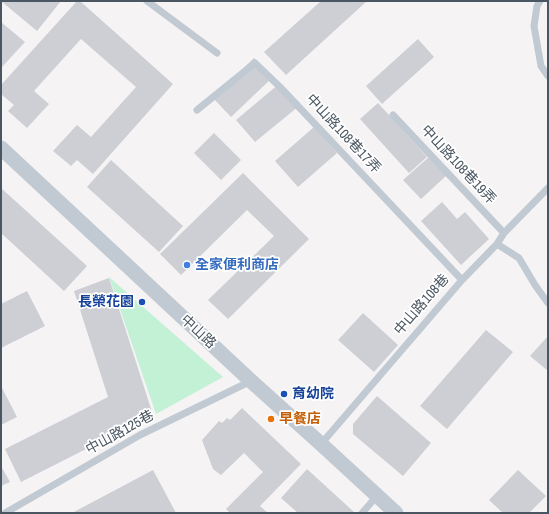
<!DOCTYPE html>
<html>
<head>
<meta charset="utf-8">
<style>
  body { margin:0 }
  #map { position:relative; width:549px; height:514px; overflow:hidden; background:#f5f3f3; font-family:"Archivo Narrow",sans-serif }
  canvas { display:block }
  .frame { position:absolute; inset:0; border:2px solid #4a5661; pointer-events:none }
</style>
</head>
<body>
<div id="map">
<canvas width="549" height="514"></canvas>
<div class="frame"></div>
</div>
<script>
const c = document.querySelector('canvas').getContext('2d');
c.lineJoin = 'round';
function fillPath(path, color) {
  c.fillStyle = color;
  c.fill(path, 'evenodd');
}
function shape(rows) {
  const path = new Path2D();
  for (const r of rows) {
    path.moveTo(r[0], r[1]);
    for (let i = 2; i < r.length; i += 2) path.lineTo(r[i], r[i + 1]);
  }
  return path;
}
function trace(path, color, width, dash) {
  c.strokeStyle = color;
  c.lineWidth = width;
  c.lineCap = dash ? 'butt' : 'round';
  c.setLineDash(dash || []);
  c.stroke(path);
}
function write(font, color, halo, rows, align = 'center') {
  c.font = font + ' "Archivo Narrow","Noto Sans TC",sans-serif';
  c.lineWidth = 3.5;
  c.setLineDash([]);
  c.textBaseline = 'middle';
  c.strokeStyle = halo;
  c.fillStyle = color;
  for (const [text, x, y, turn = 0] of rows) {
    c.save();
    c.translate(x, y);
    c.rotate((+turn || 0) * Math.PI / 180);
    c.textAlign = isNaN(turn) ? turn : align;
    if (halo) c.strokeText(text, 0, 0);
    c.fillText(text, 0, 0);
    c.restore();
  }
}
fillPath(shape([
  [109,277,223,377,156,414]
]), '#c3f1d5');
fillPath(shape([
  [1,1,61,1,37,31],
  [77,1,80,1,173,84,93,174,77,160,71,166,53,151,77,125,91,137,136,87,81,39,34,91,49,104,27,128,8,111,14,105,1,94,1,85],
  [321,1,367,1,286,75,264,52],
  [1,22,25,42,1,68],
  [418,39,434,57,382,104,366,86],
  [254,58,273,77,231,117,213,98],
  [280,83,299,106,255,142,236,120],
  [378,103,427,157,409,173,360,119],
  [314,127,337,153,298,187,275,161],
  [214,133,241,160,221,180,194,153],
  [430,156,447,175,421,199,403,180],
  [111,160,183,226,159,252,87,187],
  [243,173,309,239,228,319,208,300,274,236,247,210,181,275,160,254],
  [1,188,87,266,64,291,1,233],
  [442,202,457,219,465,212,489,239,461,265,421,221],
  [109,278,153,415,21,482,5,449,108,397,74,291],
  [27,291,45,326,1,348,1,304],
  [363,313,398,345,374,372,338,340],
  [486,330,513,352,447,429,420,406],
  [548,336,548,371,530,356],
  [1,386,17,417,1,425],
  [377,396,431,443,403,476,353,434,353,424],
  [242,408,301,464,260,506,268,513,230,513,226,509,263,472,244,453,221,475,213,469,202,440,219,421,222,423,227,418,230,420],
  [1,466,10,482,1,486],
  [307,469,354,512,353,513,298,513,281,498],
  [153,470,176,513,72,513],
  [518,470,546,496,529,513,503,513,489,500]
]), '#cdcfd5');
trace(shape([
  [147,1,217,53],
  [540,1,537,6,534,26,541,66,548,76],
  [197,110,255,63,280,87,462,280],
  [393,115,504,233],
  [497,244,519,258,535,285,548,303],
  [321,444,462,280,497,244,504,233,548,188],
  [5,513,140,435,251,381],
  [362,513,377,496]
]), '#c1cad2', 7);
trace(shape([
  [1,148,251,381,321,444,396,513]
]), '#c1cad2', 15);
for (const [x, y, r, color] of [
  [187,265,4,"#3f7fe0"],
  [142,302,4,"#1a4fb4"],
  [284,394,4,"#1a4fb4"],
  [271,419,4,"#e8710a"]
]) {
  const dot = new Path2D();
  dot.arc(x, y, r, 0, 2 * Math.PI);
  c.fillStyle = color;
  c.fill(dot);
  trace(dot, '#fff', 1.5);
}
write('14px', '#4a5661', '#fff', [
  ["中山路108巷17弄",343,134,47],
  ["中山路108巷19弄",458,165,47],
  ["中山路108巷",422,305,-49],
  ["中山路",198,332,43],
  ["中山路125巷",120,433,-29]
]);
write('bold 14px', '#366cbe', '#fff', [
  ["全家便利商店",195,265]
], 'left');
write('bold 14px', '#164399', '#fff', [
  ["長榮花園",134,302],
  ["育幼院",292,394,"left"]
], 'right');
write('bold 14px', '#c56008', '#fff', [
  ["早餐店",279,419]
], 'left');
</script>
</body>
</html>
